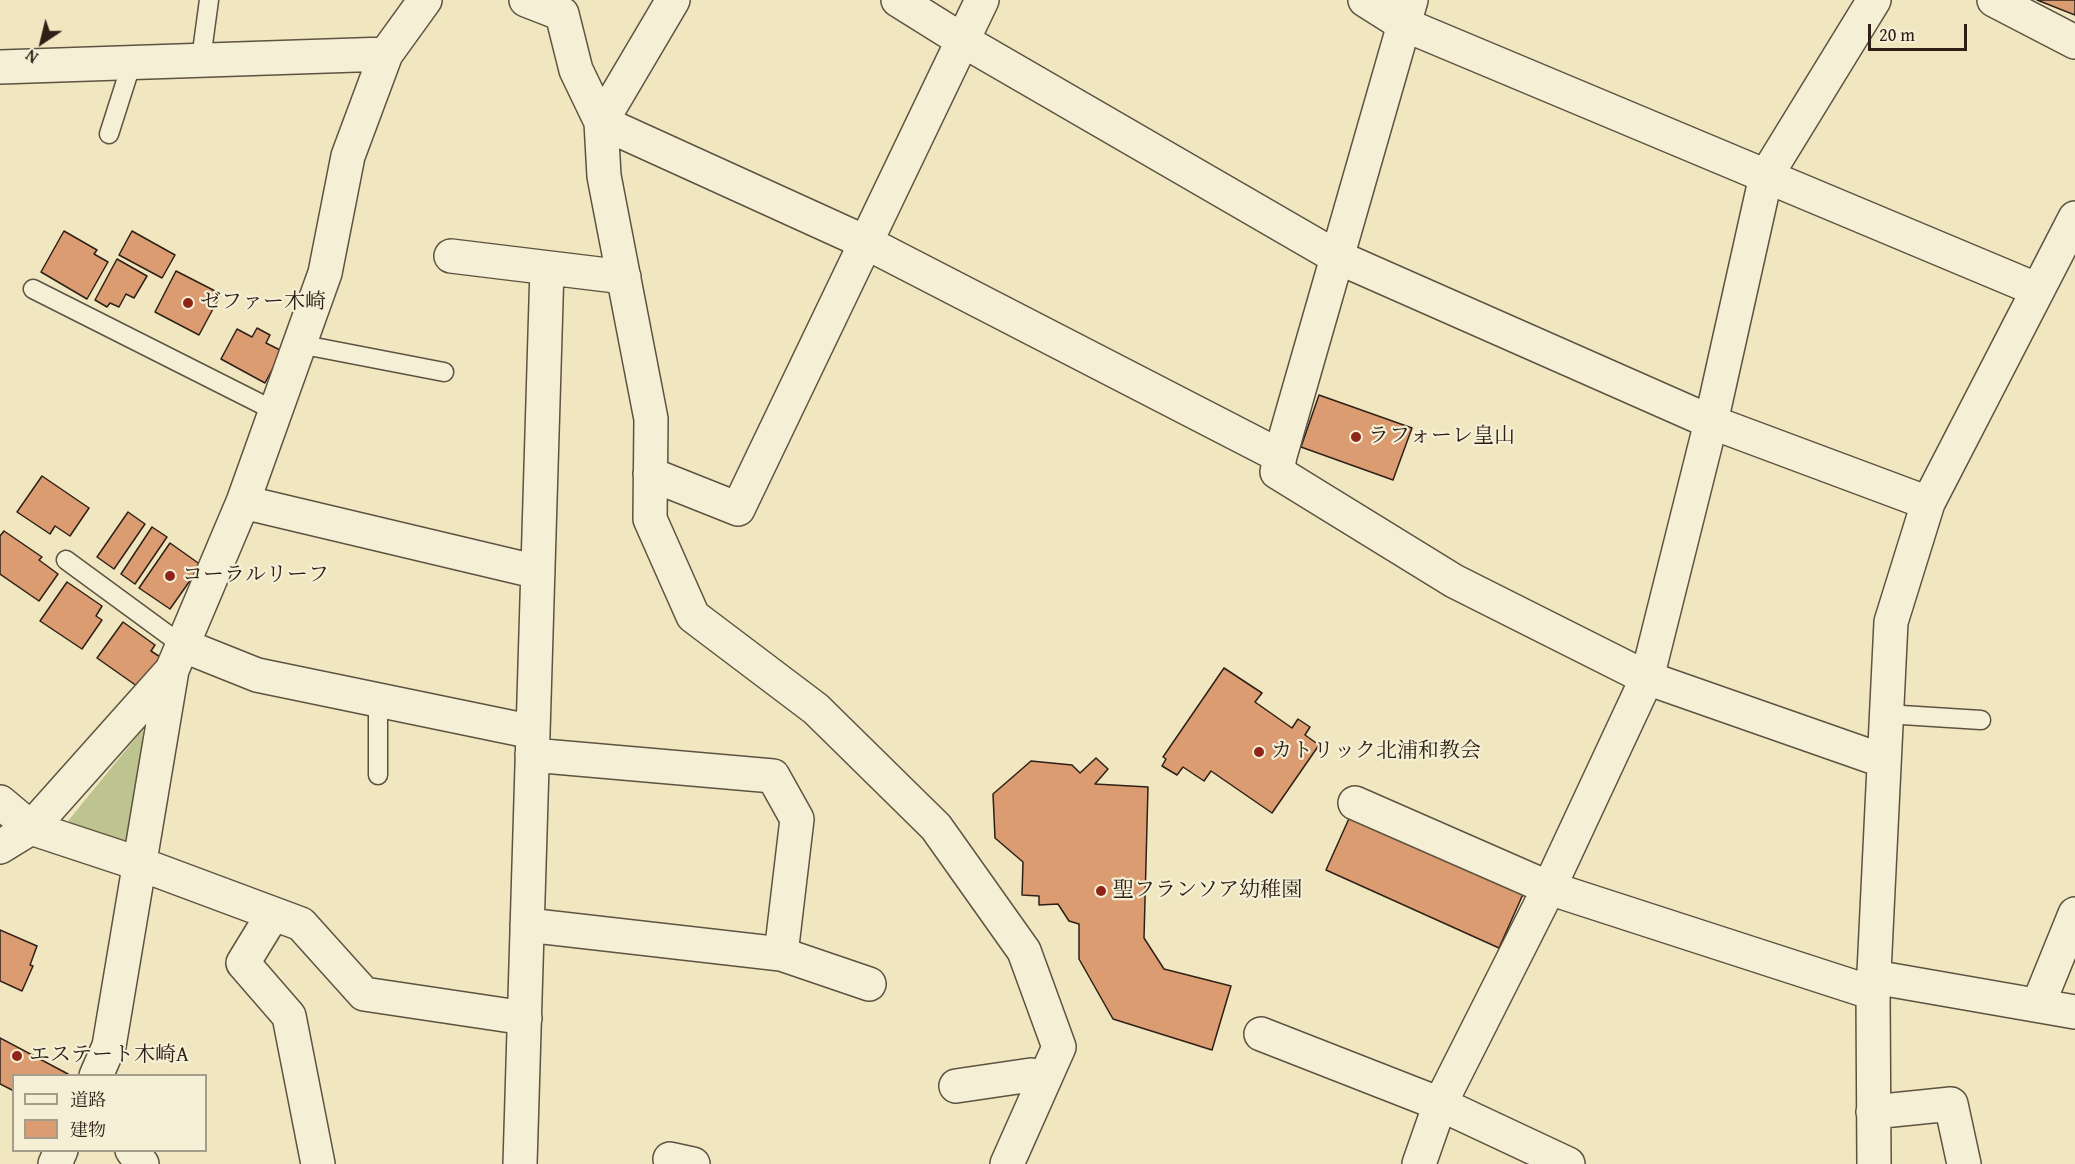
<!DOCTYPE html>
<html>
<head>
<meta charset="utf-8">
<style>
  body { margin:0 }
  #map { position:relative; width:2075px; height:1164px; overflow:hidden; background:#f0e6c0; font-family:"Gentium Book Plus","Noto Serif JP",serif }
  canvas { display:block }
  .legend { position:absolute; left:12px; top:1074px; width:195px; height:78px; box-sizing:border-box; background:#f5efd6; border:2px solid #a59c8a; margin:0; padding:8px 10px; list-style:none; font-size:18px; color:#2e2017 }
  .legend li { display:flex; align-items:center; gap:12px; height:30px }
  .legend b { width:30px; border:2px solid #a59c8a }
  .north { position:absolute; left:12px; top:12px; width:60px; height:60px; -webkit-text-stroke:4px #f5efd6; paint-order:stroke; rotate:215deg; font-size:16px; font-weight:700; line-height:24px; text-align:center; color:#2e2017 }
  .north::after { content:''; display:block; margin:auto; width:21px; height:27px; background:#2e2017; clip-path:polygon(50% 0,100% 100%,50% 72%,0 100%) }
  .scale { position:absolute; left:1868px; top:24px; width:99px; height:27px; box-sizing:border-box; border:3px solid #2e2017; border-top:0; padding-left:8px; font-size:18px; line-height:21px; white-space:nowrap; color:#2e2017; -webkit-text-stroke:4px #f5efd6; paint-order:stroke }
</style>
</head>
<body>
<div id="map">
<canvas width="2075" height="1164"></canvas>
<ul class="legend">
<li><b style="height:8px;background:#f5efd6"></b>道路</li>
<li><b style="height:16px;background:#dc9c71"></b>建物</li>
</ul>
<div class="north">N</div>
<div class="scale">20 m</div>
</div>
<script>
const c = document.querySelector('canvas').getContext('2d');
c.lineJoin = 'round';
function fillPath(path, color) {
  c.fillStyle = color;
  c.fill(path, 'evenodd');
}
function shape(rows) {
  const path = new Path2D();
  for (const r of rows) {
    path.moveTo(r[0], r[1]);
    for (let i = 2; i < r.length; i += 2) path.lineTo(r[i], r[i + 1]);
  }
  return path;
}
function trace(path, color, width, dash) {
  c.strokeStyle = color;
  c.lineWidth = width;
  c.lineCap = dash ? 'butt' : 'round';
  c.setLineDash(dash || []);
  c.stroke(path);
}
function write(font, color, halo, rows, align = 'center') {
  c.font = font + ' "Gentium Book Plus","Noto Serif JP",serif';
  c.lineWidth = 4.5;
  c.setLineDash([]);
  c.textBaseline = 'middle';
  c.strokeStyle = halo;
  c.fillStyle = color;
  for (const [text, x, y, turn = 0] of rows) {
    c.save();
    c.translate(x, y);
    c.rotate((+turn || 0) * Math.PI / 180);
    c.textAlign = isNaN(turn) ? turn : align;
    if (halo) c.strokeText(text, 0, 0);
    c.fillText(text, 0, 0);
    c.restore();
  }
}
fillPath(shape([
  [143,729,135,850,68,821]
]), '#bdc490');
const building = shape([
  [2037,0,2075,0,2075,15,2037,0],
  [64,231,97,250,94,254,108,262,87,299,41,272,64,231],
  [132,231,175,255,162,278,119,255,132,231],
  [117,259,147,276,134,298,126,294,119,307,110,303,107,307,95,300,117,259],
  [176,271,221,294,199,335,155,312,176,271],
  [257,328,270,335,266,343,282,351,265,383,221,359,237,329,252,337,257,328],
  [1319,395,1412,428,1393,480,1301,447,1319,395],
  [42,476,89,508,70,536,55,526,50,534,17,512,42,476],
  [128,512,145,524,114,569,97,557,128,512],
  [152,527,167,537,135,584,121,574,152,527],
  [4,531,42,557,39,560,58,574,39,601,0,574,0,536,4,531],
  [170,543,201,565,170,609,139,588,170,543],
  [67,582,102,606,96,616,102,620,82,649,40,621,67,582],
  [123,622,155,645,151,651,165,660,144,691,97,658,123,622],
  [1224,668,1262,693,1255,702,1292,728,1298,719,1310,727,1305,735,1319,745,1272,813,1211,771,1204,781,1183,767,1177,775,1162,766,1166,759,1163,757,1224,668],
  [1096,758,1108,769,1095,784,1148,787,1144,938,1164,969,1231,986,1212,1050,1113,1019,1079,959,1079,924,1069,921,1058,904,1039,905,1039,896,1022,895,1023,862,995,838,993,794,1031,761,1072,765,1080,773,1096,758],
  [1351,814,1524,892,1499,948,1326,870,1351,814],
  [0,930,37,946,30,965,33,966,22,991,0,981,0,930],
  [0,1038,68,1074,67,1076,14,1076,14,1091,0,1084,0,1038]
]);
fillPath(building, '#dc9c71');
trace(building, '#2e2017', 1.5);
const service = shape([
  [201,59,209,0],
  [109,134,132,62],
  [33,289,275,411],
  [299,344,444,372],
  [66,560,182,645],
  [1886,714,1981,720],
  [378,775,378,700]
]);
const minor = shape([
  [526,0,562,14,576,70,601,122,867,243,1280,456,1277,472,1454,581,1647,678,1884,761],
  [673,0,601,122,604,176,651,419,650,519,693,616,816,709,936,827,1024,951,1059,1047,1007,1164],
  [898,0,962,40,1335,256,1711,422,1928,503],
  [1365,0,1403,24,2038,290],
  [1994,0,2075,42],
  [0,67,386,54],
  [451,256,624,277],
  [1280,456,1411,0],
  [650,474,738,509,982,0],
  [243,502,538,572],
  [182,645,257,675,533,732],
  [172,670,243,502,325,273,348,156,386,54,425,0],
  [532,755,773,776,797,819,781,954],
  [0,802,31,828,140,864,301,924,364,994,525,1018],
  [1355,803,1549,888,1873,993],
  [0,847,31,828,172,670,109,1046,96,1076],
  [273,914,243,963,289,1016,318,1164],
  [527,925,781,954,869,984],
  [1874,977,2075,1012],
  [2038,1005,2075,914],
  [1261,1034,1440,1104,1568,1164],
  [956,1086,1031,1075,1044,1080],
  [1873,1112,1951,1104,1964,1164],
  [132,1150,142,1164],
  [670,1159,693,1164],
  [55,1164,61,1150],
  [520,1164,547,268],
  [1419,1164,1440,1104,1549,888,1647,678,1711,422,1766,176,1874,0],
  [1874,1164,1873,993,1891,622,1928,503,2075,218]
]);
trace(service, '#5e5241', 21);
trace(minor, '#5e5241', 36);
trace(service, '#f5efd6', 18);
trace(minor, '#f5efd6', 33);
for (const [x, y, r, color] of [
  [188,303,6,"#8f2418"],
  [1356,437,6,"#8f2418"],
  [170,576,6,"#8f2418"],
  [1259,752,6,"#8f2418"],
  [1101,891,6,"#8f2418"],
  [17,1056,6,"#8f2418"]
]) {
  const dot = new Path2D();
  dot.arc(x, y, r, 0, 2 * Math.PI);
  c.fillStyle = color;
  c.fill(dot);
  trace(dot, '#f5efd6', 2);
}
write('21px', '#2e2017', '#f5efd6', [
  ["ゼファー木崎",200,303],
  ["ラフォーレ皇山",1368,437],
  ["コーラルリーフ",182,576],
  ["カトリック北浦和教会",1271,752],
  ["聖フランソア幼稚園",1113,891],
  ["エステート木崎A",29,1056]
], 'left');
</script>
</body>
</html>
